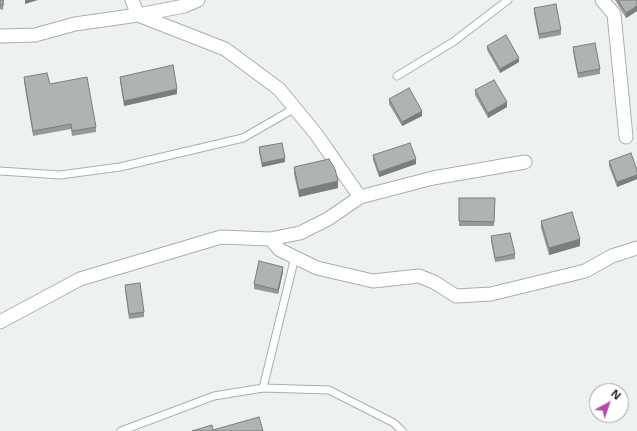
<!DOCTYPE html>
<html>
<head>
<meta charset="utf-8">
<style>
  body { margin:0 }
  #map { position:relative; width:637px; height:431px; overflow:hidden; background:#edf2f1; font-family:"Open Sans",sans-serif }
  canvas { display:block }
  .north { position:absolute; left:589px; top:383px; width:40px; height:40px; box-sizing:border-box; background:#fff; border:1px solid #a4a5a5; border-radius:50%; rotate:40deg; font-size:11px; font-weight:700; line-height:16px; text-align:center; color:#1c1e1d }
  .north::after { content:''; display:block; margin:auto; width:14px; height:18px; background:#b44aad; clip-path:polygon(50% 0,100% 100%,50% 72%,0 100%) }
</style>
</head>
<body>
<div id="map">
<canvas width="637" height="431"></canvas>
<div class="north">N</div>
</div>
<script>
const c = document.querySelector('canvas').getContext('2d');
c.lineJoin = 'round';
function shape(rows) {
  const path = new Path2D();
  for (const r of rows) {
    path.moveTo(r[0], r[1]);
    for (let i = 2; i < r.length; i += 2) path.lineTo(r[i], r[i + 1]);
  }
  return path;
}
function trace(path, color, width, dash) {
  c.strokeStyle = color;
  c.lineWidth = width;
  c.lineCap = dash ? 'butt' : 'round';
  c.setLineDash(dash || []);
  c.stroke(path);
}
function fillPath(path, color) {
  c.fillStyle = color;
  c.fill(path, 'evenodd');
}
const service = shape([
  [397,76,453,42,508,0],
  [0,171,60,175,120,167,243,138,295,108],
  [263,388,329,390,394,423,402,431],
  [121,431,214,396,263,388,295,257]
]);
const minor = shape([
  [132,0,138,15,184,6,198,0],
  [602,0,614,14,626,137],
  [0,36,35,35,75,24,138,15,225,49,279,89,316,134,360,197],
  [270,239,280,250,317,268,373,281,419,276,434,282,456,296,491,294,585,271,612,256,637,248],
  [0,322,80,279,221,237,270,239,300,233,328,219,360,197,433,178,525,162]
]);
trace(service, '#aaafae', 9);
trace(minor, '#aaafae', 15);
trace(service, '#fff', 7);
trace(minor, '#fff', 13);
fillPath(shape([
  [0,0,4,0,3,10,0,9],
  [615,0,637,0,637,11,626,18],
  [534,8,561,30,561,35,539,39,534,13],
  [487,46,519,62,500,73,487,50],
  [573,47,600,69,600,74,578,78,573,52],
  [24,77,50,84,96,127,96,132,72,136,71,129,33,136,24,82],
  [120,77,177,94,124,106,120,82],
  [475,90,507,107,488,118,475,95],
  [389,99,422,116,402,126,389,104],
  [259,147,285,162,262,167,259,152],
  [373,155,416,164,379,177,373,160],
  [609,161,637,170,637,179,617,187,609,166],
  [294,167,338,188,299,197,294,174],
  [459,198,495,198,494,226,459,226],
  [541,221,580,246,549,255,541,228],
  [491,236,515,254,515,259,495,262,491,241],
  [283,272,278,294,254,289,254,284],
  [125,285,144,312,144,317,129,319,125,290]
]), '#969b99');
fillPath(shape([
  [25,0,38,0,25,4],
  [637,6,637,11,626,18,626,13],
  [519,58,519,62,500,73,500,69],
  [177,89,177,94,124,106,124,101],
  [507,102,507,107,488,118,488,113],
  [422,111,422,116,402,126,402,122],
  [285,158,285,162,262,167,262,163],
  [416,159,416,164,379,177,379,172],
  [637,175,637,179,617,187,617,182],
  [338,181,338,188,299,197,299,190],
  [580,239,580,246,549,255,549,248],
  [283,267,283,272,278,294,278,290]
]), '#7a7e7d');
const building = shape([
  [0,0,3,0,3,5,0,5,0,0],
  [618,0,637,0,637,6,626,13,618,0],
  [556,4,561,30,539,34,534,8,556,4],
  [506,35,519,58,500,69,487,46,506,35],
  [595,43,600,69,578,73,573,47,595,43],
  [173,65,177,89,124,101,120,77,173,65],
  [47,73,50,84,87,77,96,127,72,131,71,124,33,131,24,77,47,73],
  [494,80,507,102,488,113,475,90,494,80],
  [409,88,422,111,402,122,389,99,409,88],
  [282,143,285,158,262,163,259,147,282,143],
  [410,143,416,159,379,172,373,155,410,143],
  [631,153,637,170,637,175,617,182,609,161,631,153],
  [329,159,335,169,338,181,299,190,294,167,329,159],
  [459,198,495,198,494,222,459,221,459,198],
  [572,212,580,239,549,248,541,221,572,212],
  [510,233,515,254,495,258,491,236,510,233],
  [259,261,283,267,278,290,254,284,259,261],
  [140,283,144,312,129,314,125,285,140,283],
  [259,417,263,431,192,431,212,425,213,430,259,417]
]);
fillPath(building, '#aeb4b2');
trace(building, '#7a7e7d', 1);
</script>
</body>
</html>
